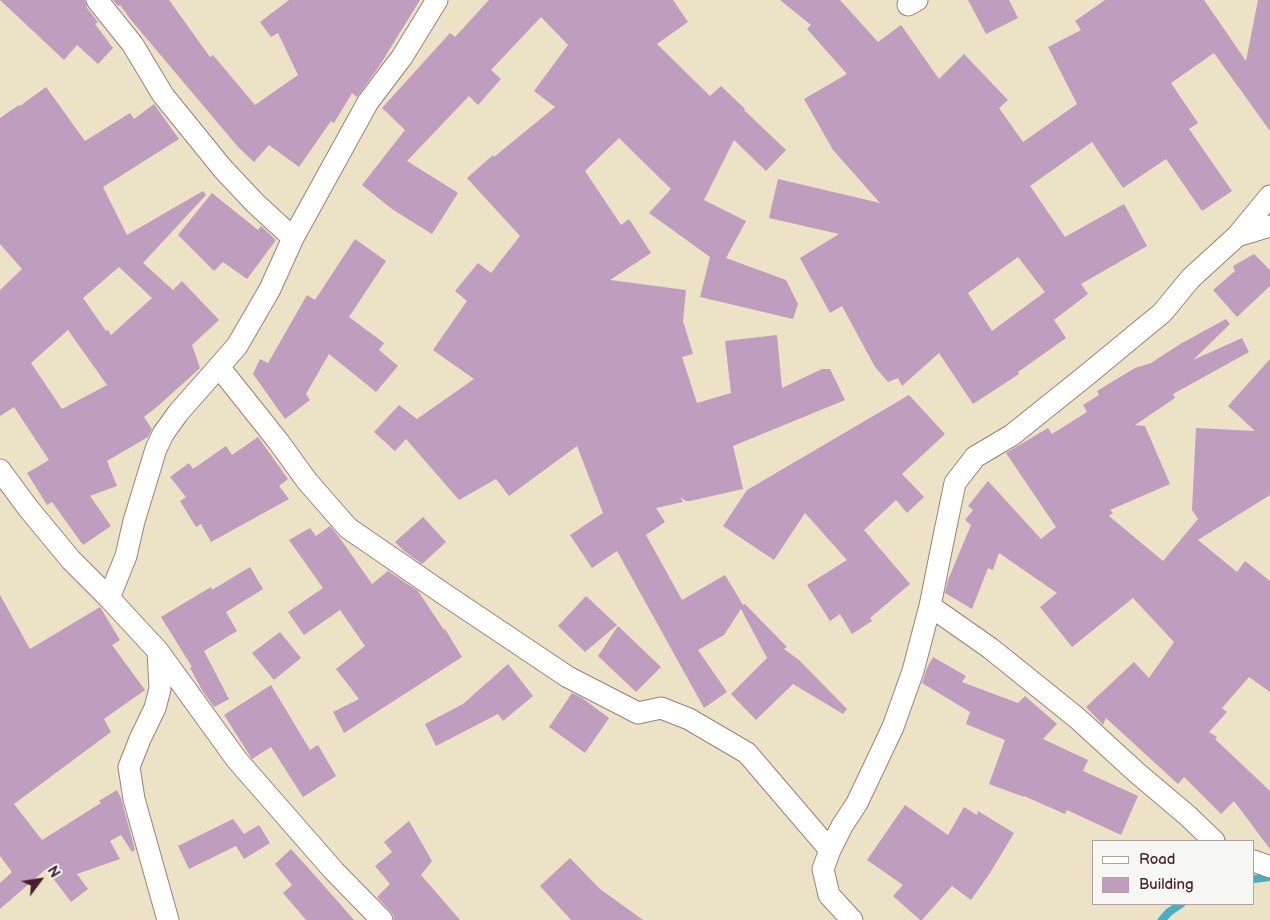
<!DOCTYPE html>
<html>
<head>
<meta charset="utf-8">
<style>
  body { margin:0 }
  #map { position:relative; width:1270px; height:920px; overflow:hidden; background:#ece2c5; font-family:"Balsamiq Sans",sans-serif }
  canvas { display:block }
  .legend { position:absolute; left:1092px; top:840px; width:162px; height:65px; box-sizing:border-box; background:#f6f6f2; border:1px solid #b1a0a2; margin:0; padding:6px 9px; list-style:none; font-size:15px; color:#4a1f2b }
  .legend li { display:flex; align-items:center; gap:10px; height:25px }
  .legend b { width:25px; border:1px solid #b1a0a2 }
  .north { position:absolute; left:15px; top:855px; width:50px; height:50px; -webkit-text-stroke:4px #f6f6f2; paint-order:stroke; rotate:59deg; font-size:14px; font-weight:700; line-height:20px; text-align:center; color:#4a1f2b }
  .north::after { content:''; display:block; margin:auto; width:18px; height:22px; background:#4a1f2b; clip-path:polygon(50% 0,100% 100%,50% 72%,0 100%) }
</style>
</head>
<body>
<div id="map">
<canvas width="1270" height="920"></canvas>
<ul class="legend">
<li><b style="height:6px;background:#fff"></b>Road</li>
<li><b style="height:14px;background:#bf9dbe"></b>Building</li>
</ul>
<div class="north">N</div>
</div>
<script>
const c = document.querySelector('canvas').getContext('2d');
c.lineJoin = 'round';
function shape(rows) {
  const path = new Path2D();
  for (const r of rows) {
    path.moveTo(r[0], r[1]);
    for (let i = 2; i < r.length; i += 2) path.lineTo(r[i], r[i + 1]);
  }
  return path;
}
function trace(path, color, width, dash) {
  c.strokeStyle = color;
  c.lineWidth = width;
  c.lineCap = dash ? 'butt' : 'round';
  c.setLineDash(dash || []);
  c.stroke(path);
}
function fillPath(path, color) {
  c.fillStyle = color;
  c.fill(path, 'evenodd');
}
trace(shape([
  [1254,879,1270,877],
  [1162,920,1169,912,1181,904]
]), '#46afc5', 8);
fillPath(shape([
  [0,0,85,0,87,8,98,22,95,24,113,48,98,64,77,45,64,60],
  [113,0,169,0,210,57,213,55,255,105,298,75,278,33,271,37,260,22,289,0,420,0,380,65,357,97,352,93,334,123,331,121,299,167,269,145,254,162,239,148,131,20,120,5,118,6],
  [489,0,673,0,688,22,657,44,710,96,721,86,745,109,744,110,786,150,766,171,734,140,704,200,746,221,726,258,786,280,798,304,793,319,700,297,710,257,649,213,671,189,619,138,585,171,621,225,629,219,651,253,610,280,686,290,683,321,693,354,682,357,697,403,731,393,725,341,777,335,782,388,822,369,830,369,845,400,733,446,743,489,690,501,686,501,680,497,683,502,656,508,665,522,646,535,682,600,725,575,743,605,745,604,787,647,784,649,799,660,847,709,843,714,793,684,756,720,731,694,767,658,741,609,724,635,698,650,727,692,704,708,617,551,592,568,570,535,603,513,577,446,509,496,496,479,459,500,406,439,395,451,374,432,399,405,417,419,474,379,433,350,467,301,455,291,478,263,491,273,520,236,467,178,493,155,494,157,555,107,534,91,568,45,541,17,491,70,501,79,478,105,469,96,407,161,458,193,432,234,392,209,362,185,405,130,382,108,450,33,455,37],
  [780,0,840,0,878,42,901,25,939,79,964,54,1008,100,999,108,1023,142,1077,104,1048,47,1081,30,1075,21,1105,0,1204,0,1246,61,1258,0,1270,0,1270,131,1214,53,1171,83,1198,123,1189,129,1232,191,1202,211,1166,159,1123,188,1092,142,1030,186,1065,237,1124,204,1147,246,1081,284,1088,294,1054,320,1066,338,1018,372,1019,374,973,404,939,353,902,386,898,378,888,382,875,367,842,306,830,313,800,258,839,234,769,218,778,179,880,203,833,150,804,99,847,74,807,29,811,25],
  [1018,257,1045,292,992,331,968,293],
  [968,0,1009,0,1018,18,986,34],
  [46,87,85,141,130,113,134,119,154,104,179,139,103,187,127,235,203,191,206,195,143,263,173,290,182,281,219,320,192,345,200,368,158,406,144,417,152,429,148,437,107,461,117,486,90,496,111,526,83,545,52,502,47,505,27,473,49,460,14,407,0,416,0,290,22,269,0,244,0,118,19,105,20,106],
  [119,267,152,298,111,335,108,330,106,331,83,298],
  [68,330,107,385,62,409,31,363],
  [212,193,258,230,261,226,276,240,247,279,223,262,214,271,178,235],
  [355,239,386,261,349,317,384,343,379,350,398,366,376,392,329,354,306,394,310,400,285,419,253,374,260,359,268,363,307,295,315,300],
  [1254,254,1270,270,1270,286,1237,317,1213,290,1235,271,1233,266],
  [1226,319,1230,324,1193,360,1242,338,1249,352,1173,394,1175,398,1135,425,1145,426,1170,484,1110,510,1113,513,1109,516,1163,561,1198,519,1192,510,1196,428,1255,431,1228,406,1270,359,1270,495,1198,540,1237,572,1245,561,1270,581,1270,692,1249,677,1222,708,1227,712,1209,732,1217,737,1215,739,1270,791,1270,849,1234,801,1221,814,1184,777,1178,784,1106,718,1103,725,1086,707,1134,662,1149,678,1174,642,1133,598,1072,647,1040,607,1057,593,999,553,993,570,988,568,972,609,945,593,948,580,971,525,965,520,973,510,968,506,988,481,1041,539,1056,527,1006,453,1048,428,1052,434,1087,412,1083,405,1099,395,1097,391,1135,368,1151,363,1182,343],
  [909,395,945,434,902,474,924,497,907,513,896,500,864,530,910,584,870,618,872,621,852,634,840,614,830,621,807,585,847,560,805,513,774,560,723,526,747,490],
  [258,437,288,479,279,486,289,499,211,542,201,524,196,527,180,501,186,497,170,477,189,463,193,469,226,446,232,455],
  [423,517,446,542,422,564,404,551,395,542],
  [330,526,339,537,372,584,388,571,418,591,444,630,445,629,462,657,344,733,333,712,359,699,336,669,365,646,340,610,304,635,288,612,323,588,289,540,310,528,316,536],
  [250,567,263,589,226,612,237,631,204,651,229,699,214,707,202,690,190,668,192,667,161,617,211,587,212,590],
  [0,595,30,649,100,607,120,640,112,645,145,690,104,719,111,732,14,804,42,840,101,803,99,801,117,790,121,798,135,850,132,852,121,835,110,841,120,859,77,874,88,889,71,902,46,869,0,909,0,883,12,872,0,856],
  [586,596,617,625,585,652,558,626],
  [618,626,661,667,636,692,598,656],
  [280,632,301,658,274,680,252,653],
  [933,657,966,676,962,682,1018,703,1025,696,1057,724,1043,739,1088,760,1083,771,1138,796,1121,835,1067,810,1065,814,1024,796,1024,797,989,784,1005,740,966,724,970,712,922,683,927,668],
  [508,664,533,696,503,721,498,714,436,746,425,724,463,704],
  [271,685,310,750,318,745,336,776,303,797,271,747,252,759,224,715],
  [572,693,582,698,609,718,585,753,549,727],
  [905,805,948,835,964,807,977,815,978,811,1014,833,990,873,971,900,952,886,922,920,920,920,893,896,903,885,867,860],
  [233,819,244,834,259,825,270,843,244,859,236,846,189,869,178,846],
  [409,821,432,861,421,875,460,920,394,920,394,916,391,912,377,897,390,884,375,866,392,852,384,842],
  [291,849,310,870,354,920,306,920,283,893,292,885,275,864],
  [570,858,600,889,643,920,571,920,540,886]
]), '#bf9dbe');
const street = shape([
  [97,0,133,45,163,95,223,169,255,203,293,238],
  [908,5,917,0],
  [1237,236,1270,226],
  [219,367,278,441,307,481,348,528,444,594,568,677,638,713,661,708,689,719,747,753,830,850],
  [0,470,28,508,71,560,109,598,158,651,160,689,155,708,140,739,129,767,134,799,168,920],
  [109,598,126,556,134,521,156,449,163,434,178,413,237,346,270,289,293,238,368,102,402,57,437,0],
  [930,606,990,648,1077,718,1136,772,1188,816,1214,841],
  [158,651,237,760,334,871,382,920],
  [1254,861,1270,867],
  [852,920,829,895,823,869,830,850,842,826,857,803,893,727,913,671,930,606,943,541,955,483,975,457,1012,435,1088,374,1162,313,1191,278,1237,236,1270,196]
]);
trace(street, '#9b8078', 23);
trace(street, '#fff', 21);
</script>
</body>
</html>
